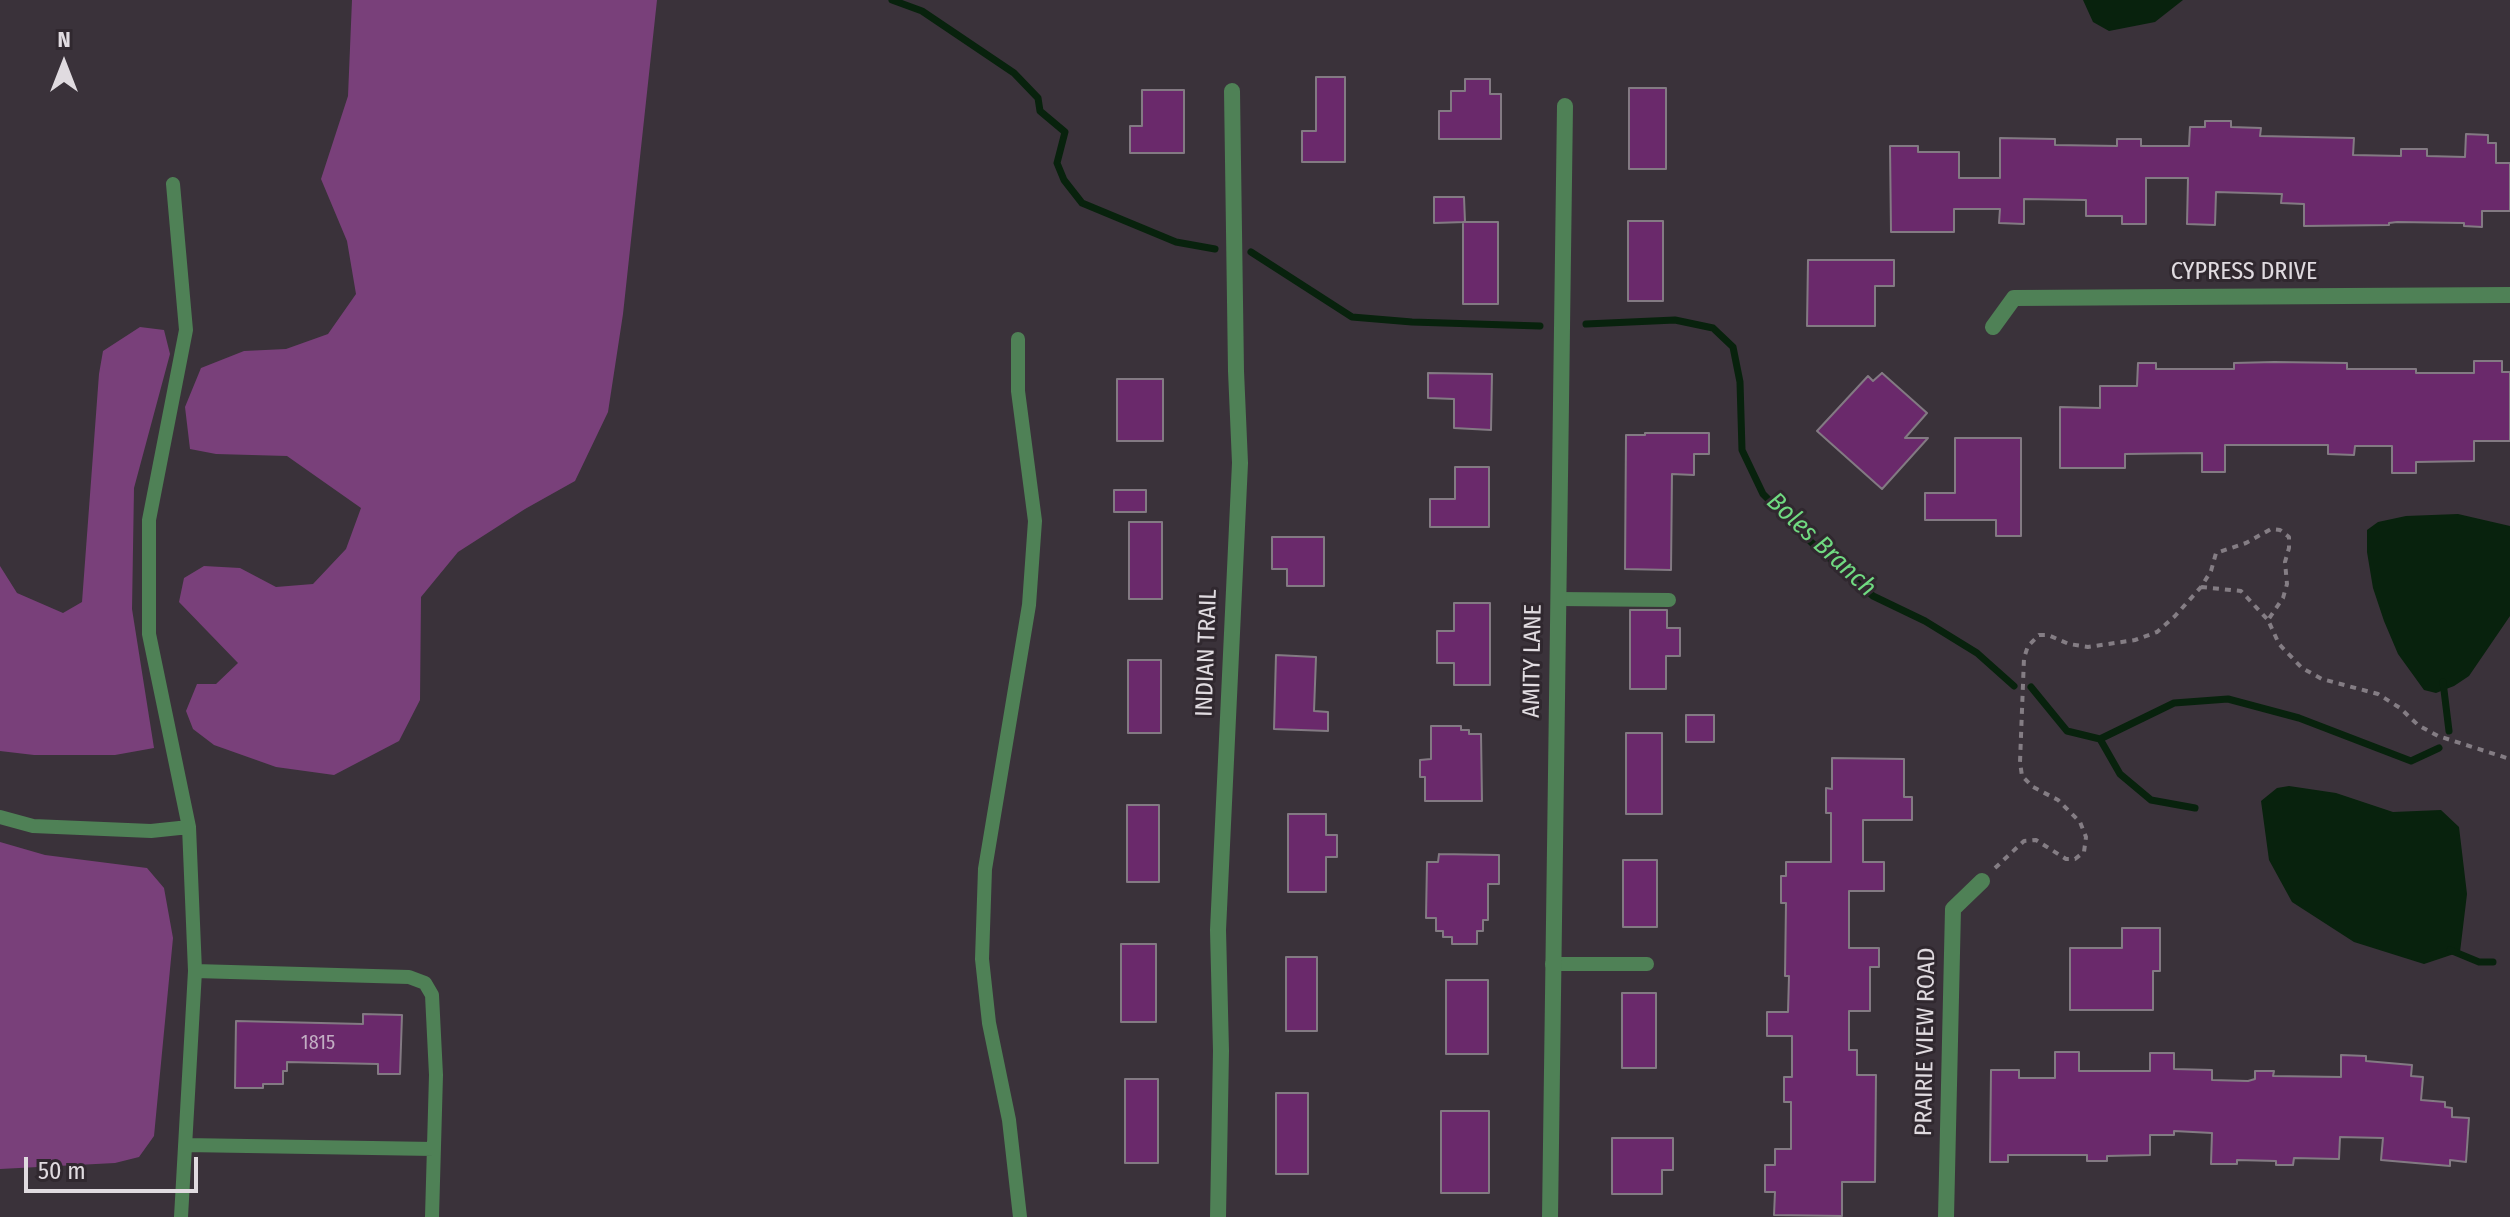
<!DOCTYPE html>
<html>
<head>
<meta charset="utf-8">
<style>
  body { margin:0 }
  #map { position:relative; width:2510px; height:1217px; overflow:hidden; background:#3a323a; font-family:"Fira Sans Condensed",sans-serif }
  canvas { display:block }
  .north { position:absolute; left:24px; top:24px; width:80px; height:80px; -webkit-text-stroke:6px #30282f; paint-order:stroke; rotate:0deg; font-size:22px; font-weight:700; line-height:32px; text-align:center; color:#e0dbe0 }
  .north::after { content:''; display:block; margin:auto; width:28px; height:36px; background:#e0dbe0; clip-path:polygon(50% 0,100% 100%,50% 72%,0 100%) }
  .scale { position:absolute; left:24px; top:1157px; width:174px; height:36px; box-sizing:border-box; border:4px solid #e0dbe0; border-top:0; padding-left:10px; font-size:24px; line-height:28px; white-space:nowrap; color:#e0dbe0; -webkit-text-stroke:6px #30282f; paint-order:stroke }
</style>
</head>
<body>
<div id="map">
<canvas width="2510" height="1217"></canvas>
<div class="north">N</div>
<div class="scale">50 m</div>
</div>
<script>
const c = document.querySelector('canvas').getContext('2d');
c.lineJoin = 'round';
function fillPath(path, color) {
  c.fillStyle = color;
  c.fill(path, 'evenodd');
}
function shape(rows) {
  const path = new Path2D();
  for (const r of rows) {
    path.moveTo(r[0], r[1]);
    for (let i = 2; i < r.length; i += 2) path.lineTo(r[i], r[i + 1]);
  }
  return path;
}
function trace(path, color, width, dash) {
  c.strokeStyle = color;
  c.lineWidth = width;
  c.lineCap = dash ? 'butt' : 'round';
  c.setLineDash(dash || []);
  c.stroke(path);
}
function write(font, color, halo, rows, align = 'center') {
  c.font = font + ' "Fira Sans Condensed",sans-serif';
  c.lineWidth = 6;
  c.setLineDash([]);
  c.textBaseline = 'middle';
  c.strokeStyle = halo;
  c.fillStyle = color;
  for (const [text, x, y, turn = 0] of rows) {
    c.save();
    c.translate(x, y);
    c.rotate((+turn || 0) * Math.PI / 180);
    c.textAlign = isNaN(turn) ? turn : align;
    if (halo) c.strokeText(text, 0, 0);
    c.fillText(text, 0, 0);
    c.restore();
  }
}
fillPath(shape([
  [352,0,657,0,623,314,608,412,575,481,525,509,458,552,421,597,420,700,399,741,334,775,276,767,214,745,193,729,186,711,197,684,216,684,238,663,179,602,184,578,204,566,240,568,276,587,313,584,346,549,361,508,287,456,216,454,190,449,185,407,201,368,244,351,286,349,328,334,356,294,347,241,321,179,348,96],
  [140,327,164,330,170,354,134,488,132,609,154,748,115,755,34,755,0,751,0,566,17,593,63,613,82,602,99,374,103,351],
  [0,842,45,855,147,868,164,888,173,938,154,1136,139,1157,115,1163,0,1169]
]), '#79407a');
fillPath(shape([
  [2083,0,2183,0,2155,22,2109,31,2093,22],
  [2458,514,2510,526,2510,616,2469,676,2454,686,2436,693,2424,690,2398,654,2384,621,2373,588,2367,552,2367,530,2378,522,2406,516],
  [2289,786,2336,793,2393,812,2441,810,2459,827,2467,894,2460,952,2424,964,2354,942,2292,902,2269,860,2261,801,2277,788]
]), '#08220d');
trace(shape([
  [892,0,922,11,1014,73,1038,98,1040,111,1065,132,1057,163,1064,180,1082,203,1176,242,1215,249],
  [1251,252,1352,317,1412,322,1540,326],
  [1586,324,1675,320,1713,328,1733,347,1740,382,1742,450,1763,494,1812,543,1873,596,1925,621,1977,653,2014,686],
  [2443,682,2449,731],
  [2031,687,2067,731,2100,739,2174,703,2228,699,2299,718,2411,761,2439,748],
  [2100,739,2120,774,2151,800,2195,808],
  [2450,950,2479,962,2493,962]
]), '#08220d', 7);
const building = shape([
  [1316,77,1345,77,1345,162,1302,162,1302,131,1316,131,1316,77],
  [1465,79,1490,79,1490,94,1501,94,1501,139,1439,139,1439,111,1451,111,1451,91,1465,91,1465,79],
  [1629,88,1666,88,1666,169,1629,169,1629,88],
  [1142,90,1184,90,1184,153,1130,153,1130,126,1142,126,1142,90],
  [2205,121,2231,121,2231,127,2261,128,2260,136,2354,138,2353,155,2401,156,2401,149,2427,149,2427,156,2465,157,2466,134,2488,135,2488,143,2496,143,2496,163,2510,163,2510,211,2482,211,2482,227,2464,226,2464,223,2397,222,2389,223,2389,225,2304,226,2304,204,2281,203,2282,194,2216,192,2215,225,2187,224,2188,178,2146,178,2146,224,2122,224,2122,216,2086,216,2086,200,2024,199,2024,224,1999,223,2000,209,1954,209,1954,232,1891,232,1890,146,1918,146,1918,152,1959,152,1959,178,2000,178,2000,138,2055,139,2055,145,2117,146,2117,139,2141,139,2141,146,2189,146,2190,127,2205,127,2205,121],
  [1434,197,1464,197,1465,222,1434,223,1434,197],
  [1628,221,1663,221,1663,301,1628,301,1628,221],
  [1463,222,1498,222,1498,304,1463,304,1463,222],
  [1808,260,1894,260,1894,286,1875,286,1875,326,1807,326,1808,260],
  [2474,361,2502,361,2502,372,2510,372,2510,441,2474,441,2474,461,2416,462,2416,473,2392,473,2392,446,2355,446,2354,455,2328,454,2328,445,2225,445,2225,472,2202,472,2202,453,2125,454,2125,468,2060,468,2060,407,2100,408,2100,386,2137,386,2138,363,2156,363,2156,369,2234,369,2234,363,2274,362,2347,363,2347,369,2416,369,2416,373,2474,373,2474,361],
  [1428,373,1492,374,1491,430,1454,428,1454,399,1428,398,1428,373],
  [1882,373,1927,413,1905,438,1928,438,1882,489,1817,431,1868,376,1873,381,1882,373],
  [1117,379,1163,379,1163,441,1117,441,1117,379],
  [1645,433,1709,433,1709,454,1694,454,1694,475,1672,474,1671,570,1625,569,1626,435,1645,435,1645,433],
  [1955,438,2021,438,2021,536,1996,536,1996,520,1925,520,1925,493,1955,493,1955,438],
  [1455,467,1489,467,1489,527,1430,527,1430,499,1455,499,1455,467],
  [1114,490,1146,490,1146,512,1114,512,1114,490],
  [1129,522,1162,522,1162,599,1129,599,1129,522],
  [1272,537,1324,537,1324,586,1287,586,1287,569,1272,569,1272,537],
  [1454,603,1490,603,1490,685,1454,685,1454,663,1437,663,1437,631,1454,631,1454,603],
  [1630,610,1667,610,1667,628,1680,628,1680,656,1666,656,1666,689,1630,689,1630,610],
  [1276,655,1316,657,1314,711,1328,712,1328,731,1274,729,1276,655],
  [1128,660,1161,660,1161,733,1128,733,1128,660],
  [1686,715,1714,715,1714,742,1686,742,1686,715],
  [1431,726,1461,726,1461,730,1469,730,1469,734,1481,734,1482,801,1425,801,1425,777,1420,777,1420,760,1431,759,1431,726],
  [1626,733,1662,733,1662,814,1626,814,1626,733],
  [1832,758,1904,759,1904,797,1912,797,1912,820,1863,820,1863,862,1884,862,1884,891,1849,891,1849,948,1879,948,1879,967,1870,967,1870,1011,1849,1011,1849,1050,1857,1050,1857,1075,1876,1075,1875,1182,1842,1182,1842,1216,1774,1215,1775,1192,1765,1192,1765,1165,1775,1165,1775,1149,1791,1149,1791,1102,1784,1102,1784,1077,1792,1077,1792,1036,1767,1036,1767,1012,1788,1012,1789,976,1785,976,1786,903,1781,903,1781,876,1786,876,1786,862,1831,862,1831,813,1826,813,1826,788,1832,789,1832,758],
  [1127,805,1159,805,1159,882,1127,882,1127,805],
  [1288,814,1326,814,1326,835,1337,835,1337,857,1326,857,1326,892,1288,892,1288,814],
  [1439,854,1499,855,1499,884,1488,884,1488,920,1483,920,1483,931,1477,931,1477,944,1452,944,1452,937,1443,937,1443,931,1436,931,1436,918,1426,918,1427,862,1438,862,1439,854],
  [1623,860,1657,860,1657,927,1623,927,1623,860],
  [2122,928,2160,928,2160,971,2153,971,2153,1010,2070,1010,2070,948,2122,948,2122,928],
  [1121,944,1156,944,1156,1022,1121,1022,1121,944],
  [1286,957,1317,957,1317,1031,1286,1031,1286,957],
  [1446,980,1488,980,1488,1054,1446,1054,1446,980],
  [1622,993,1656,993,1656,1068,1622,1068,1622,993],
  [363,1014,402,1015,400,1074,378,1074,378,1064,287,1062,287,1071,283,1071,283,1084,263,1084,263,1088,235,1088,236,1021,363,1024,363,1014],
  [2055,1052,2079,1052,2079,1071,2150,1071,2150,1053,2174,1053,2174,1069,2212,1070,2212,1080,2248,1081,2255,1079,2255,1071,2274,1071,2273,1076,2341,1077,2341,1055,2366,1056,2366,1061,2412,1065,2411,1076,2423,1077,2421,1100,2445,1102,2445,1107,2452,1108,2452,1117,2469,1118,2466,1162,2450,1160,2450,1166,2381,1160,2383,1138,2340,1137,2339,1159,2294,1158,2293,1165,2276,1165,2276,1161,2237,1160,2237,1164,2211,1164,2212,1133,2174,1131,2174,1135,2150,1135,2150,1155,2107,1156,2107,1161,2087,1161,2087,1155,2008,1155,2008,1162,1990,1162,1991,1070,2019,1070,2019,1078,2055,1078,2055,1052],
  [1125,1079,1158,1079,1158,1163,1125,1163,1125,1079],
  [1276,1093,1308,1093,1308,1174,1276,1174,1276,1093],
  [1441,1111,1489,1111,1489,1193,1441,1193,1441,1111],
  [1612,1138,1673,1138,1673,1170,1662,1170,1662,1194,1612,1194,1612,1138]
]);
fillPath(building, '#6a296b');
trace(building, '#837a83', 2);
trace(shape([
  [2201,587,2241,591,2268,620],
  [1995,868,2024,841,2036,840,2066,859,2075,859,2084,852,2086,837,2080,822,2058,800,2033,787,2022,776,2020,762,2024,658,2028,646,2039,635,2048,635,2069,644,2088,647,2135,640,2157,632,2175,616,2201,587,2211,571,2216,553,2246,543,2271,529,2280,530,2289,537,2289,548,2285,562,2287,584,2283,598,2268,620,2279,644,2302,668,2322,679,2378,694,2400,708,2418,725,2438,736,2510,759]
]), '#847d84', 4, [6, 6]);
trace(shape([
  [173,184,186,330,149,520,149,634,189,827,195,971],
  [1018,339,1018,391,1035,521,1029,605,985,869,982,959,989,1023,1009,1120,1020,1217],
  [1558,599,1669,600],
  [0,817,33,826,151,831,189,827],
  [1552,964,1647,964],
  [185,1145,434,1149],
  [181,1217,195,971,409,977,425,983,432,995,436,1075,432,1217]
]), '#4f8156', 14);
trace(shape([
  [1993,327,2014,298,2510,295],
  [1218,1217,1221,1051,1218,930,1240,463,1236,371,1232,91],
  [1550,1217,1565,106],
  [1946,1217,1953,909,1982,881]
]), '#4f8156', 16);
write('20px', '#c2aec3', null, [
  ["1815",318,1043]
]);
write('24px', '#e0dbe0', '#30282f', [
  ["CYPRESS DRIVE",2244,272],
  ["INDIAN TRAIL",1207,653,-88],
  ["AMITY LANE",1533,661,-89],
  ["PRAIRIE VIEW ROAD",1926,1042,-89]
]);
write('italic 26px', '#70da81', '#30282f', [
  ["Boles Branch",1821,545,43]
]);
</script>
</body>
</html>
